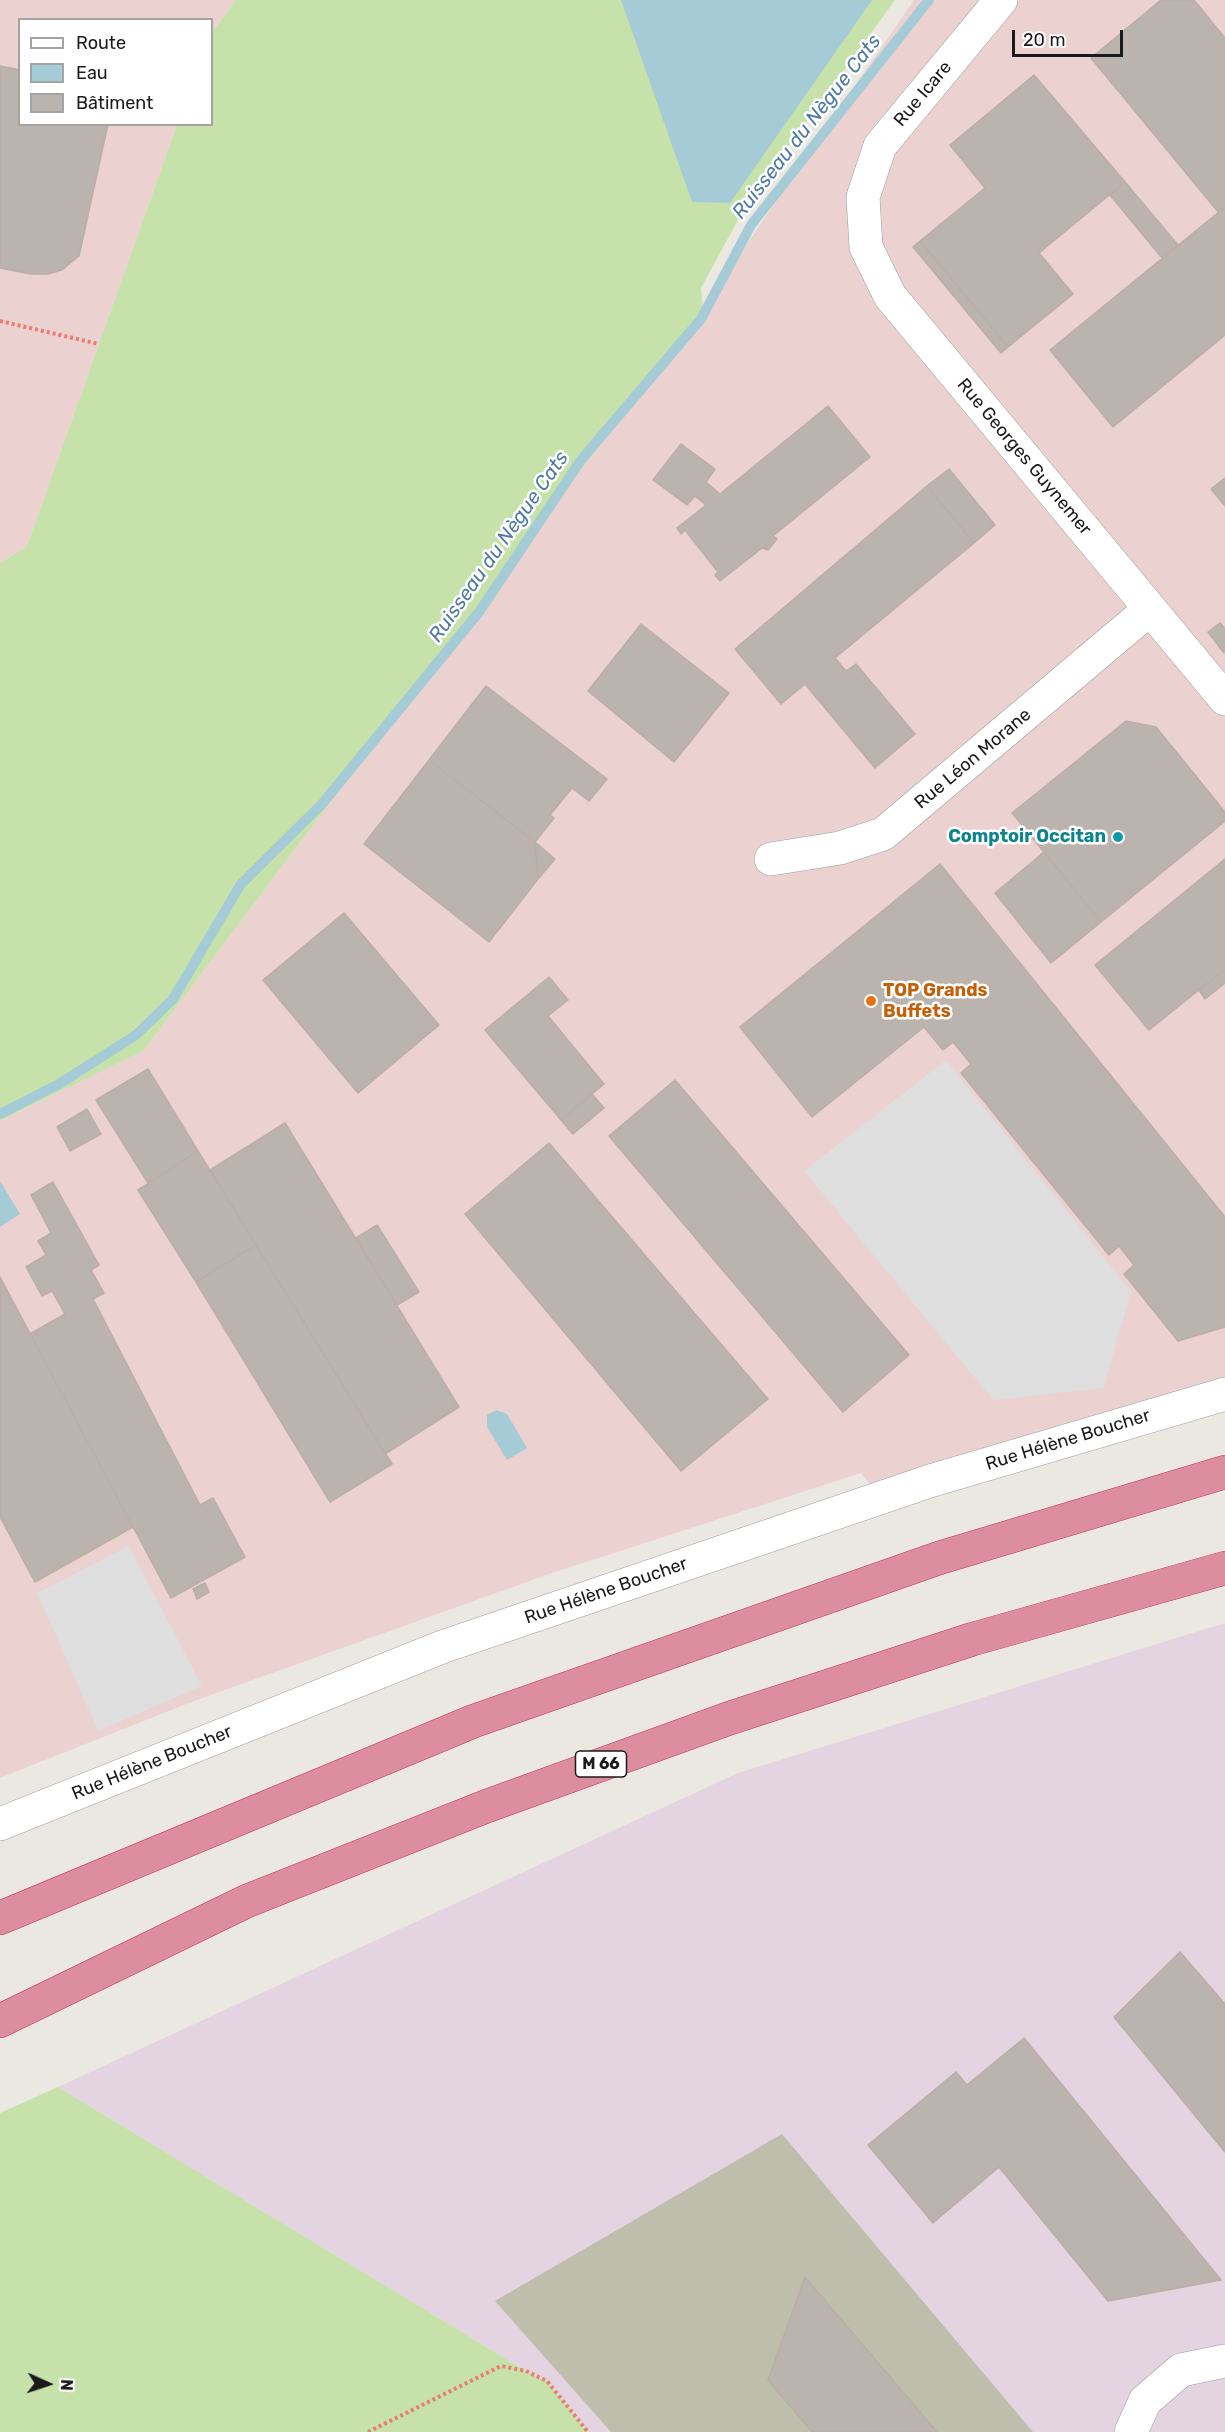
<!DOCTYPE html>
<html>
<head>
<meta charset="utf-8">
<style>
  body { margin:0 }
  #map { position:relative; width:1225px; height:2432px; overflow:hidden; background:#ebe8e1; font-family:Rubik,sans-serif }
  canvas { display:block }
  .legend { position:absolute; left:18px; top:18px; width:195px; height:108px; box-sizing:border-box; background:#fff; border:2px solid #a3a3a3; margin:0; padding:8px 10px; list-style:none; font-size:18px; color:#1a1a1a }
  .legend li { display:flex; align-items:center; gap:12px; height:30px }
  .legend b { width:30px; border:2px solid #a3a3a3 }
  .north { position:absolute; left:18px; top:2354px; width:60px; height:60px; -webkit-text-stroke:4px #fff; paint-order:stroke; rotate:93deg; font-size:16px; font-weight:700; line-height:24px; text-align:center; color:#1a1a1a }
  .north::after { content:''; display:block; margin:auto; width:21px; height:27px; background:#1a1a1a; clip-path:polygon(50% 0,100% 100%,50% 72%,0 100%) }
  .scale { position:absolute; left:1012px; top:30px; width:111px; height:27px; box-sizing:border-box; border:3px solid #1a1a1a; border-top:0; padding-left:8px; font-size:18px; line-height:21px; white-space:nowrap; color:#1a1a1a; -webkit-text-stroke:4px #fff; paint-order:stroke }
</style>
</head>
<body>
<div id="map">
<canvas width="1225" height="2432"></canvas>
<ul class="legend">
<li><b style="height:8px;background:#fff"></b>Route</li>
<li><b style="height:16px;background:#a4cbd6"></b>Eau</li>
<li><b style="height:16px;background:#bbb3ae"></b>Bâtiment</li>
</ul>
<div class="north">N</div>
<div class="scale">20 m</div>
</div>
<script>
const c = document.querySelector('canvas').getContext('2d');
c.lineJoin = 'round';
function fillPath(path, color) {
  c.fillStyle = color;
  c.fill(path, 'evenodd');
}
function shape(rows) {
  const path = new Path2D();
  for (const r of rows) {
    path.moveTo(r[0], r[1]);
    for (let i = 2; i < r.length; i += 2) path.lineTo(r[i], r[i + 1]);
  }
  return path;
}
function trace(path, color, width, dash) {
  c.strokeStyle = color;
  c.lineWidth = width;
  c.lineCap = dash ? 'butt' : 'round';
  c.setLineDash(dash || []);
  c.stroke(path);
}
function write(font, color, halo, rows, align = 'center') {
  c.font = font + ' Rubik,sans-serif';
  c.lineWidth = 5;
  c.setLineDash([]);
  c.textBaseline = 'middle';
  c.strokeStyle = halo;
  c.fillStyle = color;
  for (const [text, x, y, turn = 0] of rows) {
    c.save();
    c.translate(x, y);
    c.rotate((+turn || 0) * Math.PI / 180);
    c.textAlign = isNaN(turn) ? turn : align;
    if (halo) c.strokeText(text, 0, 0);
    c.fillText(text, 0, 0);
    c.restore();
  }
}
fillPath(shape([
  [0,0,236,0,212,32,212,20,20,20,20,124,177,125,27,546,0,563],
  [914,0,1225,0,1225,1379,1145,1400,873,1488,861,1473,549,1574,194,1701,0,1778,0,1121,143,1051,703,308]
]), '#ebd1d0');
fillPath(shape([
  [1225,1623,1225,2432,588,2432,547,2381,526,2371,58,2087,738,1773]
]), '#e4d3e1');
fillPath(shape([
  [782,2134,1033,2432,611,2432,495,2301]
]), '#bfbead');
fillPath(shape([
  [236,0,895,0,745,207,701,288,703,308,143,1051,0,1121,0,563,27,546,177,125,212,124,212,32],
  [58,2087,526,2371,547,2381,588,2432,0,2432,0,2113]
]), '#c6e2aa');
fillPath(shape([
  [946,1060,1131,1291,1104,1388,993,1400,804,1171],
  [129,1546,202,1686,98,1731,37,1593]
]), '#dedede');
fillPath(shape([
  [621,0,872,0,730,203,692,202],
  [0,1181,20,1214,0,1227],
  [496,1410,507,1414,527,1448,507,1460,487,1427,487,1415]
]), '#a4cbd6');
trace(shape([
  [0,1114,59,1084,136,1035,173,999,241,884,322,804,479,612,581,460,701,319,751,225,929,0]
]), '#a4cbd6', 10);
const building = shape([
  [1161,0,1194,0,1225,38,1225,207,1219,213,1091,58,1161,0],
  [0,66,20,70,20,124,108,124,79,256,62,270,48,274,31,274,0,268,0,66],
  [1034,75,1125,182,1039,253,1073,294,1008,347,920,241,985,188,950,145,1034,75],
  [1125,182,1178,245,1162,258,1110,195,1125,182],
  [1225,207,1225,335,1113,427,1050,350,1225,207],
  [920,241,1008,347,1001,353,913,247,920,241],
  [828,406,870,457,773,536,777,539,768,550,762,548,720,581,715,575,718,572,685,530,681,534,677,528,706,505,695,496,687,505,653,480,681,444,715,469,706,482,720,494,828,406],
  [949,469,995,525,974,543,927,486,949,469],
  [1225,478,1225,506,1211,489,1225,478],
  [927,486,974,543,835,658,846,671,856,664,915,734,875,768,805,684,781,704,735,649,927,486],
  [1220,623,1225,629,1224,653,1208,632,1220,623],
  [641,624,729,693,674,762,588,691,641,624],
  [486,686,607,779,589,801,572,788,550,815,554,818,535,842,429,760,486,686],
  [1126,721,1156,727,1225,812,1225,821,1101,922,1012,813,1126,721],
  [429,760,535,842,538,879,489,942,364,844,429,760],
  [535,842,555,859,538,879,535,842],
  [1044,852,1101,922,1051,963,995,893,1044,852],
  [1225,859,1225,969,1149,1030,1095,965,1225,859],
  [940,864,1225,1217,1225,1327,1178,1341,1124,1274,1134,1265,1119,1246,1109,1255,961,1073,971,1064,953,1042,943,1050,924,1027,812,1117,740,1027,940,864],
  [344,913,439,1025,358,1093,263,980,344,913],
  [1225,969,1225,983,1205,999,1199,990,1225,969],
  [549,977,568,1000,548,1016,604,1084,561,1120,485,1030,549,977],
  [148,1069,198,1151,148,1183,96,1100,148,1069],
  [675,1080,909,1355,843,1412,609,1136,675,1080],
  [592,1094,604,1108,573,1134,561,1120,592,1094],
  [87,1109,101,1134,70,1151,57,1127,87,1109],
  [285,1123,459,1407,385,1454,210,1170,285,1123],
  [549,1143,768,1399,681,1471,465,1214,549,1143],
  [198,1151,256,1245,196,1282,138,1190,198,1151],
  [53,1182,99,1265,91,1270,104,1293,93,1299,200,1505,213,1498,245,1557,171,1598,30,1334,65,1314,52,1291,42,1296,26,1267,46,1255,38,1241,51,1233,31,1195,53,1182],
  [377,1225,419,1292,397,1305,356,1238,377,1225],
  [256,1245,392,1464,330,1502,196,1282,256,1245],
  [0,1277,133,1527,35,1582,0,1517,0,1277],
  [205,1583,209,1592,197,1599,193,1589,205,1583],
  [1180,1952,1225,2004,1225,2152,1114,2017,1180,1952],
  [1024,2038,1221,2280,1108,2301,999,2167,933,2223,868,2145,956,2072,967,2085,1024,2038],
  [805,2277,937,2432,812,2432,768,2380,805,2277]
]);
fillPath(building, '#bbb3ae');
trace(building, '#bbaea4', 1.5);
const minor = shape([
  [1001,0,880,146,863,197,866,247,890,296,1225,699],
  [771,859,840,848,883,834,1150,609],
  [0,1824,442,1647,930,1481,1225,1394],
  [1131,2432,1145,2401,1181,2370,1225,2361]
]);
const highway = shape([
  [0,1918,474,1721,939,1558,1225,1472],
  [0,2021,247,1901,487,1806,730,1718,973,1639,1225,1568]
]);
trace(minor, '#9e9e9e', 34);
trace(highway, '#c53267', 34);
trace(shape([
  [0,321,99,344],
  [368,2432,501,2366,526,2371,547,2381,588,2432]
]), '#ed7b70', 4, [3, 3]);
trace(minor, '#fff', 33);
trace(highway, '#dd8e9e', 33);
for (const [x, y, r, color] of [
  [1118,837,6,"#0f9aa8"],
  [871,1001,6,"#e8710a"]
]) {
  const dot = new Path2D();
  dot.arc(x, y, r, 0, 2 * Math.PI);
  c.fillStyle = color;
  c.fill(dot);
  trace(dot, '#fff', 2);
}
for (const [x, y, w] of [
  [601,1764,51]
]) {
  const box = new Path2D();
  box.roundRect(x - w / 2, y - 13, w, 26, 4.5);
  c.fillStyle = '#fff';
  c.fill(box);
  trace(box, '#1a1a1a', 1.5);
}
write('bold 16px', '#1a1a1a', null, [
  ["M 66",601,1764]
]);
write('18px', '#1a1a1a', '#fff', [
  ["Rue Icare",923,94,-50],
  ["Rue Georges Guynemer",1024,457,50],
  ["Rue Léon Morane",973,759,-40],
  ["Rue Hélène Boucher",1068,1440,-17],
  ["Rue Hélène Boucher",606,1591,-19],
  ["Rue Hélène Boucher",152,1763,-22]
]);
write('bold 18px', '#0d838f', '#fff', [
  ["Comptoir Occitan",1106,837]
], 'right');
write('bold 18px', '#c56008', '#fff', [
  ["TOP Grands",883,991],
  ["Buffets",883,1012]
], 'left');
write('italic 20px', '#507aa1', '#fff', [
  ["Ruisseau du Nègue Cats",807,127,-52],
  ["Ruisseau du Nègue Cats",499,547,-55]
]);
</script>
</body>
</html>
